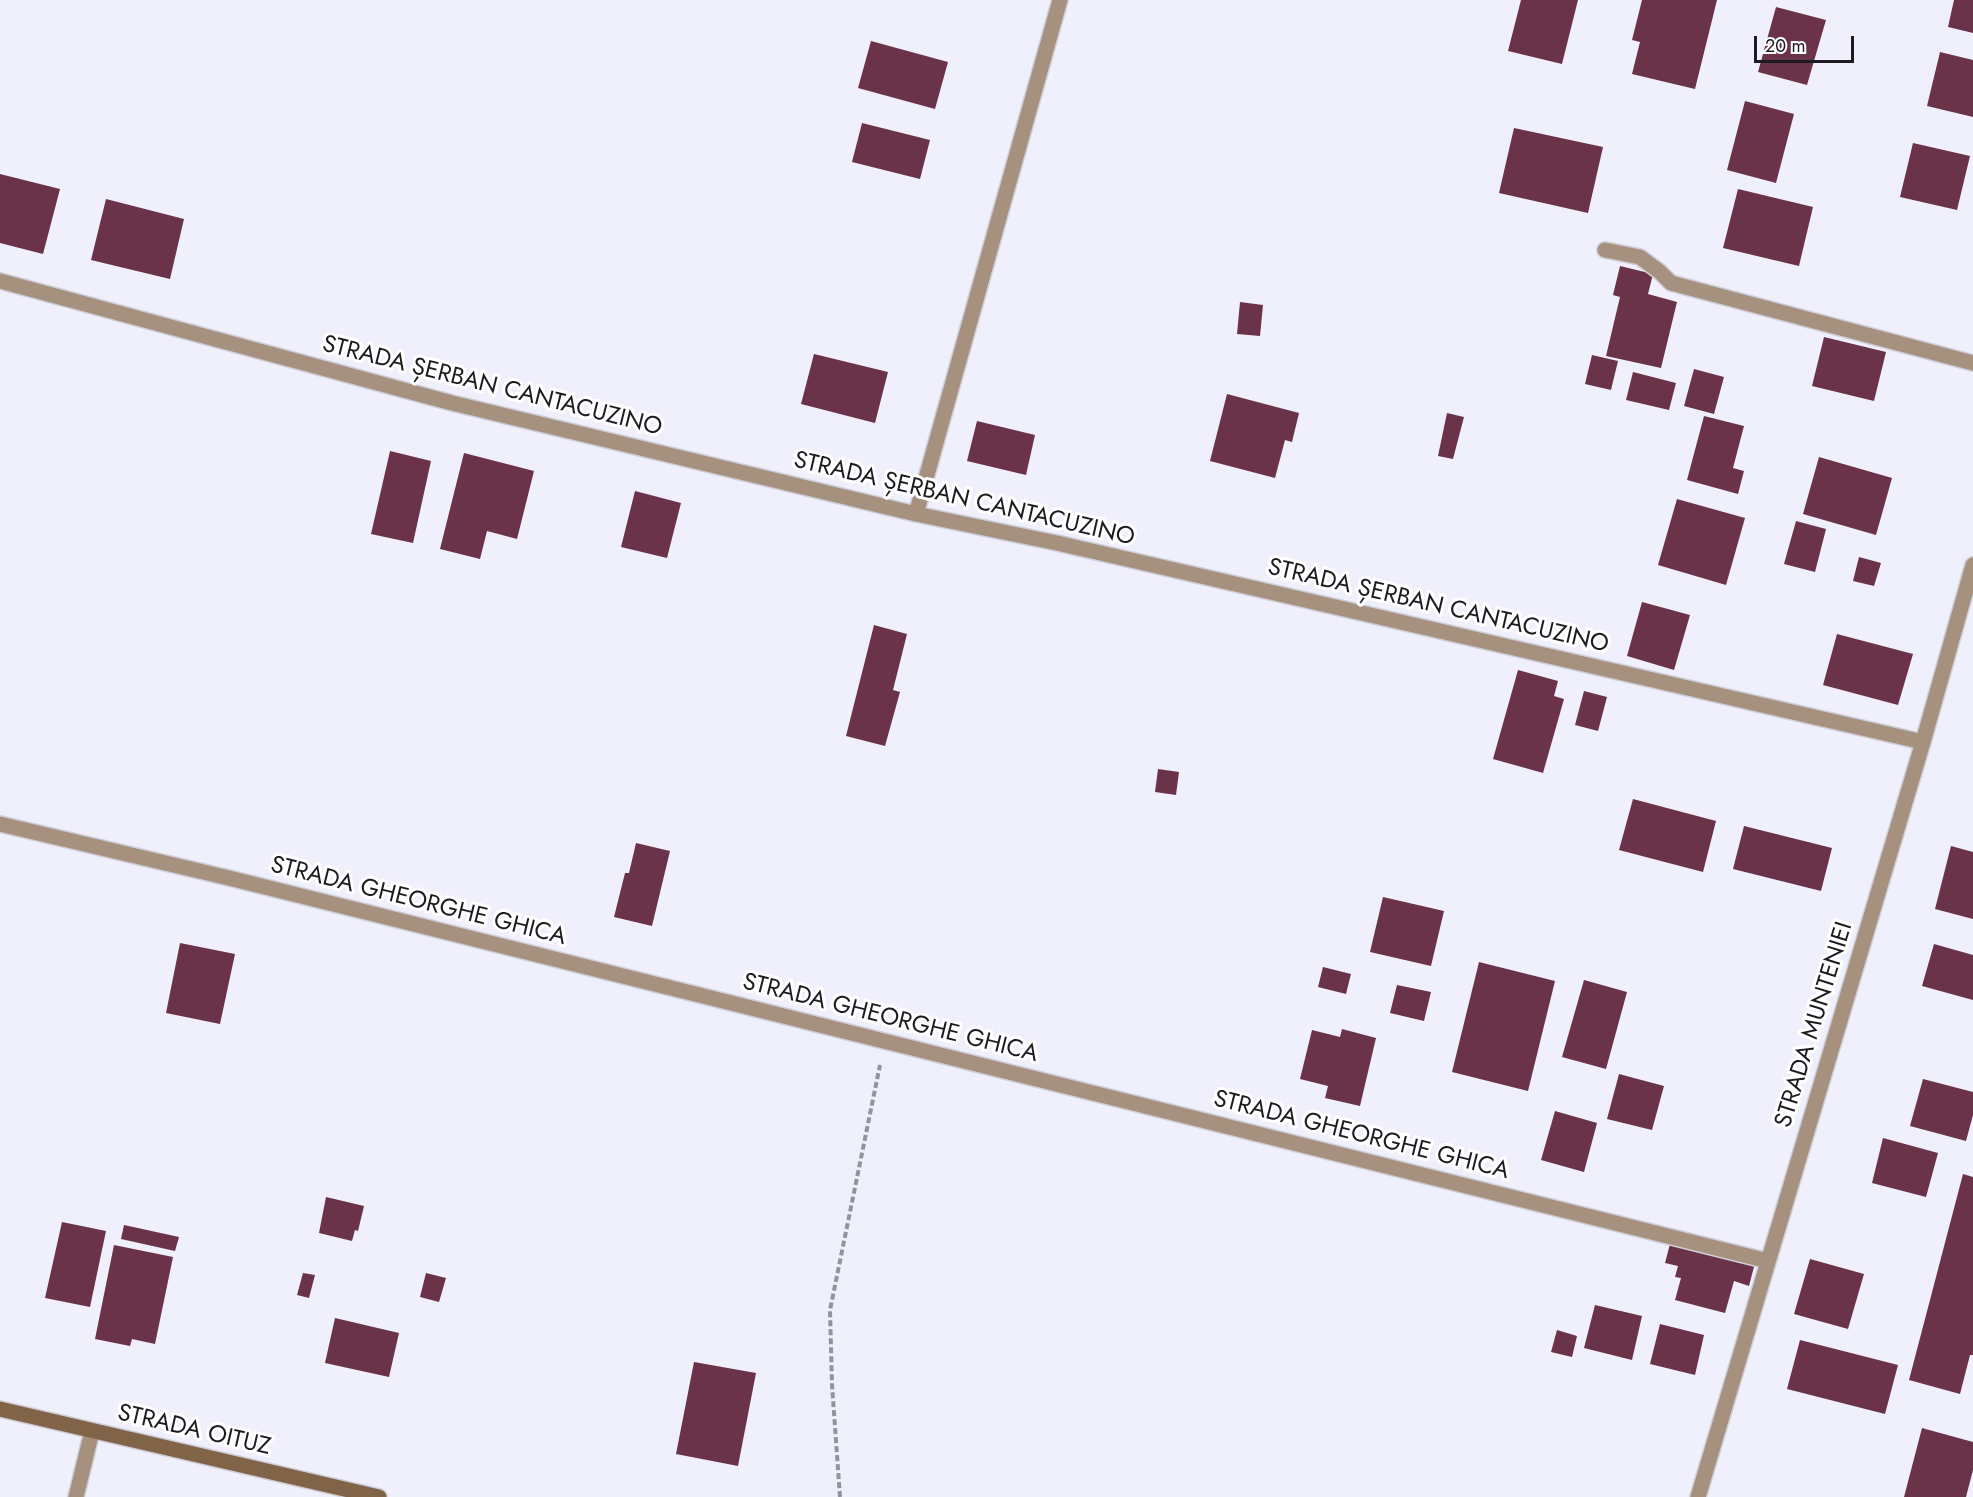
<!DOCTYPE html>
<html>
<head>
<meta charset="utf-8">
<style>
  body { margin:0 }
  #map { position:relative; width:1973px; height:1497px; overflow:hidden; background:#f0f0fc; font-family:Jost,sans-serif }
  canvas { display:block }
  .scale { position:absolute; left:1754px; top:36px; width:100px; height:27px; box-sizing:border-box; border:3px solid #1c1b20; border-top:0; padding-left:8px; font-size:18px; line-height:21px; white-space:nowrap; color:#1c1b20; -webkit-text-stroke:4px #fff; paint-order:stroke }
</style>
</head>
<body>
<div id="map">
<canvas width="1973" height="1497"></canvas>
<div class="scale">20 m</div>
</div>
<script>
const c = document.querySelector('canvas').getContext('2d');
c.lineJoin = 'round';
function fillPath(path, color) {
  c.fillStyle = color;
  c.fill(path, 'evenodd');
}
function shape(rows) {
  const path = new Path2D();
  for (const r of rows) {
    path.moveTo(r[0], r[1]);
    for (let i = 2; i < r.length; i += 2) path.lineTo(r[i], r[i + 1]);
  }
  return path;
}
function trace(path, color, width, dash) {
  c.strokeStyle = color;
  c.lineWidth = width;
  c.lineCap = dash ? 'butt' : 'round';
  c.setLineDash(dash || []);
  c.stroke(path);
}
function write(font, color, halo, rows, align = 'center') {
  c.font = font + ' Jost,sans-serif';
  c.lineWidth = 6;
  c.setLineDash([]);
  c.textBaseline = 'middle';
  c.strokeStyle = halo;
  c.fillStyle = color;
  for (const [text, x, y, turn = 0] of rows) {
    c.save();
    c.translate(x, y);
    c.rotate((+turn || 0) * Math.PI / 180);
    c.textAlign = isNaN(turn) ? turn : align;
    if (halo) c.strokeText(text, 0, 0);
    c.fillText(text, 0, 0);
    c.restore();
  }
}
fillPath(shape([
  [1521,0,1578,0,1562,64,1508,51],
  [1642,0,1717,0,1695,89,1632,74,1640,42,1632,40],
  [1954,0,1973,0,1973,33,1948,27],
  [1776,7,1826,20,1807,85,1758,72],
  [871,41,948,62,935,109,858,88],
  [1940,52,1973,60,1973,117,1927,106],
  [1745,101,1794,114,1776,183,1727,170],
  [862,123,930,140,920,179,852,162],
  [1514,128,1603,147,1588,213,1499,193],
  [1913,143,1970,156,1957,210,1900,197],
  [0,174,60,189,43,254,0,243],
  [1738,189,1813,207,1799,266,1723,248],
  [106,199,184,219,170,279,91,260],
  [1620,266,1653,274,1648,294,1677,302,1661,368,1606,356,1620,297,1613,295],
  [1240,302,1263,305,1260,336,1237,334],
  [1824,337,1886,352,1874,401,1812,386],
  [814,354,888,372,875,423,801,404],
  [1592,355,1618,361,1611,390,1585,384],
  [1694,369,1724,377,1714,414,1684,406],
  [1633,372,1676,383,1669,410,1626,400],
  [1227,394,1299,413,1292,442,1285,440,1275,478,1210,461],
  [1447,413,1464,417,1453,459,1438,456],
  [1704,416,1744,426,1733,468,1744,471,1738,494,1687,480],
  [977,421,1035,435,1026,475,967,461],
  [390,451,431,461,413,543,371,534],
  [464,453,534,471,517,539,487,531,480,559,440,549],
  [1819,457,1892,478,1876,535,1803,514],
  [635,491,681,503,667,558,621,547],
  [1677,499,1745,518,1726,585,1658,565],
  [1796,521,1826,529,1815,572,1784,564],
  [1859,557,1881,563,1874,586,1853,581],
  [1642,602,1690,615,1674,670,1627,656],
  [874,625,907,634,893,690,900,692,885,746,846,736],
  [1837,634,1913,654,1898,705,1823,685],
  [1518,670,1558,681,1554,696,1564,699,1543,773,1493,759],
  [1584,691,1607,697,1598,731,1575,725],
  [1158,769,1179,772,1176,795,1155,792],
  [1633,799,1716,821,1703,872,1619,850],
  [1744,826,1832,848,1821,891,1733,869],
  [636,843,670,851,652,926,614,917,625,873,629,873],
  [1951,846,1973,852,1973,919,1935,909],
  [1383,897,1444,911,1431,966,1370,952],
  [180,943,235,954,220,1024,166,1013],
  [1934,944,1973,955,1973,1000,1922,986],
  [1479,962,1555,981,1528,1091,1452,1072],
  [1323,967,1351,974,1346,994,1318,987],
  [1584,980,1627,992,1606,1069,1562,1057],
  [1397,985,1431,992,1424,1021,1390,1013],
  [1342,1029,1376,1038,1360,1106,1325,1098,1328,1086,1300,1079,1312,1030,1340,1037],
  [1619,1074,1664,1086,1652,1130,1607,1119],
  [1923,1079,1973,1092,1973,1115,1966,1141,1910,1126],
  [1555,1111,1597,1123,1584,1172,1541,1160],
  [1883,1138,1938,1153,1926,1197,1872,1183],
  [1963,1174,1973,1177,1973,1355,1970,1355,1960,1394,1909,1380],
  [326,1197,364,1206,358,1231,355,1230,352,1241,319,1233],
  [62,1222,106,1231,90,1307,45,1298],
  [124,1225,179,1237,175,1251,121,1239],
  [1671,1240,1755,1263,1749,1286,1734,1281,1725,1313,1675,1300,1681,1278,1675,1277,1678,1266,1665,1263],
  [114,1245,173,1257,155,1344,132,1339,130,1346,95,1339],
  [1810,1259,1864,1274,1848,1329,1794,1314],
  [303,1273,315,1275,309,1298,297,1295],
  [426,1273,446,1278,439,1302,420,1297],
  [1595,1305,1642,1316,1632,1360,1584,1348],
  [335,1318,399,1333,389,1377,325,1363],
  [1660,1324,1704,1335,1695,1375,1650,1364],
  [1557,1330,1577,1336,1572,1357,1551,1352],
  [1800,1340,1898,1365,1885,1414,1787,1389],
  [694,1362,756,1373,738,1466,676,1454],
  [1922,1428,1973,1442,1973,1470,1966,1497,1904,1497]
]), '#6a334a');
const minor = shape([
  [1605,250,1640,257,1660,272,1671,283,1973,363],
  [0,281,452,403,916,514,1057,543,1923,742],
  [916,514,1060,0],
  [0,824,229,878,1768,1261],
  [76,1497,92,1431],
  [1698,1497,1923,742,1973,565]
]);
const secondary = shape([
  [0,1409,379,1497]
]);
trace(minor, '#ceced9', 18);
trace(secondary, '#ceced9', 18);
trace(shape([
  [840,1497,832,1385,830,1310,880,1065]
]), '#93939c', 4, [6, 3]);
trace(minor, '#a6917e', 15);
trace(secondary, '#816347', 15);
write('24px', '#1c1b20', '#fff', [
  ["STRADA ȘERBAN CANTACUZINO",492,387,14],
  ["STRADA ȘERBAN CANTACUZINO",964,500,13],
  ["STRADA ȘERBAN CANTACUZINO",1438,607,13],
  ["STRADA GHEORGHE GHICA",418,902,14],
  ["STRADA GHEORGHE GHICA",890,1019,14],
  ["STRADA MUNTENIEI",1815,1025,-73],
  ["STRADA GHEORGHE GHICA",1361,1136,14],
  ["STRADA OITUZ",194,1431,13]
]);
</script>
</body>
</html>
